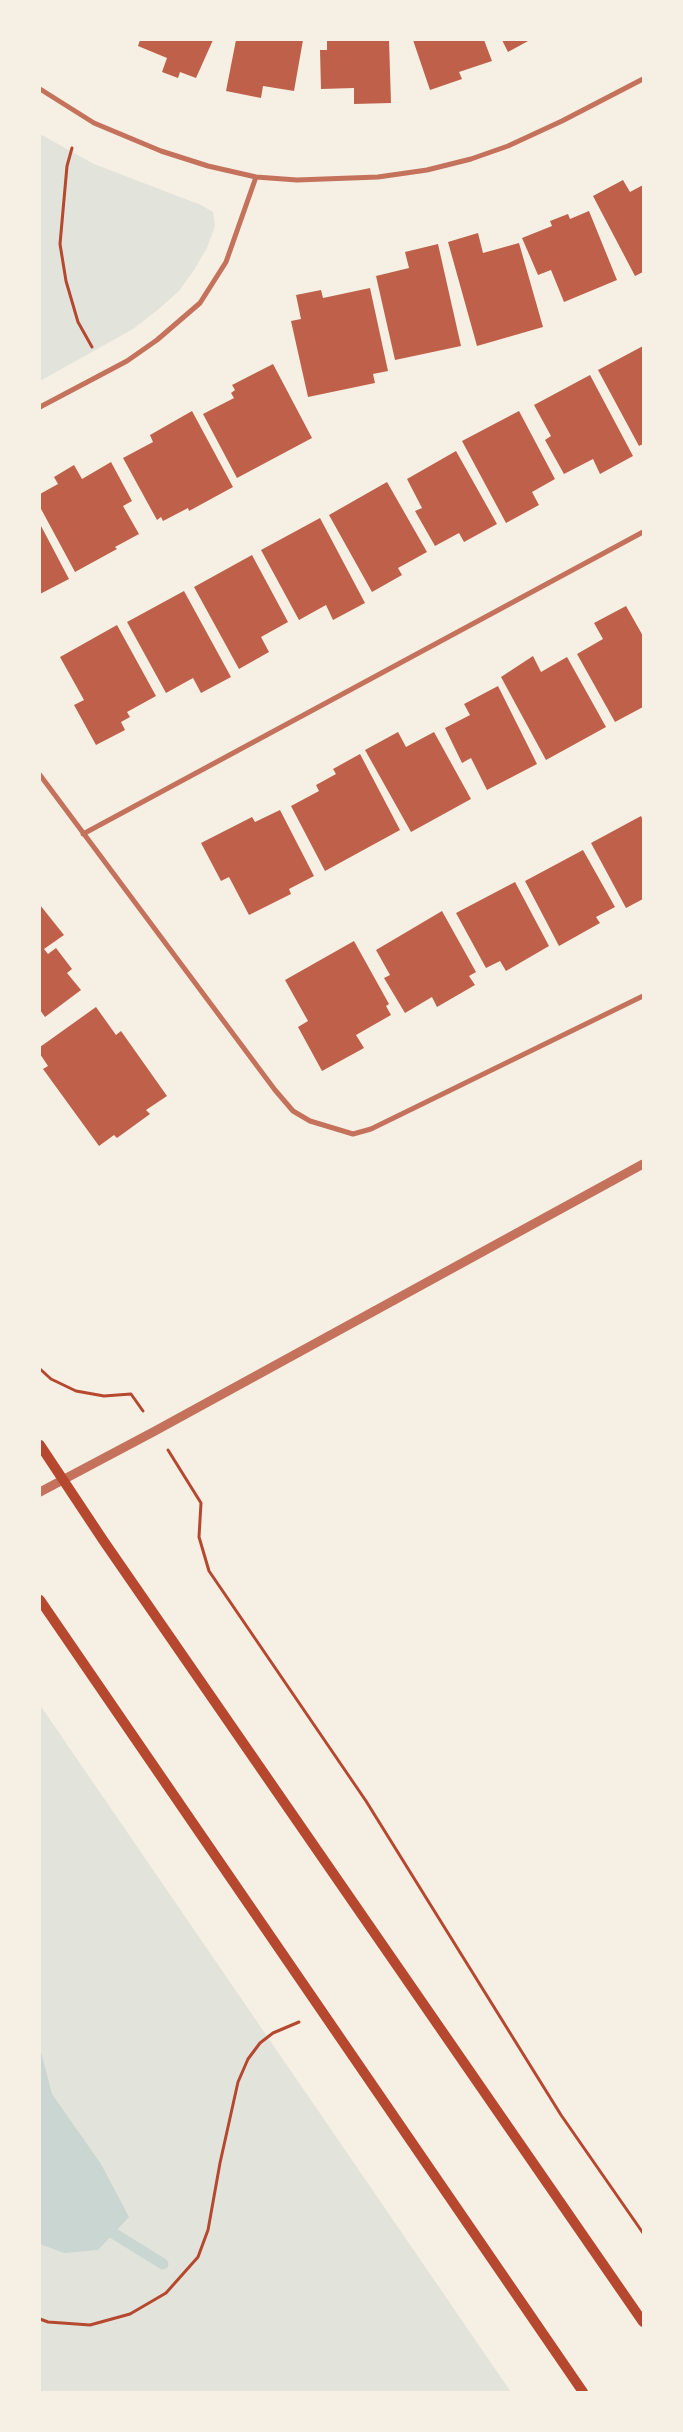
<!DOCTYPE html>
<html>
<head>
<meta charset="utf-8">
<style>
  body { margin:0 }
  #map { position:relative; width:683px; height:2432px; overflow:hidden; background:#f6efe4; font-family:"Space Grotesk",sans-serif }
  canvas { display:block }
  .frame { position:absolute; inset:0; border:41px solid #f6efe4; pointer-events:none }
</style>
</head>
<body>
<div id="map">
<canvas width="683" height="2432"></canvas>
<div class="frame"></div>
</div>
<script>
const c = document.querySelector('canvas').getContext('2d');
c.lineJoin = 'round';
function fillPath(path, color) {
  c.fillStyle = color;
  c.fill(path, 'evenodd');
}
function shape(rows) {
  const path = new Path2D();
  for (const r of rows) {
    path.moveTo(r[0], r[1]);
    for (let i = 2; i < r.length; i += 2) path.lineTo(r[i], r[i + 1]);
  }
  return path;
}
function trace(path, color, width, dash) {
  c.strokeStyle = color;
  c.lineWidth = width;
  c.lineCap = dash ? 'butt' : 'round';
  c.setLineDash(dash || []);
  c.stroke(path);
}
fillPath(shape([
  [40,134,94,164,201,205,213,212,215,226,207,248,194,270,179,291,160,308,133,329,40,381],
  [40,1705,511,2392,40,2392]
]), '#e2e4dc');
fillPath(shape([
  [40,2048,52,2094,101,2164,129,2217,98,2250,64,2253,40,2244]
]), '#c9d6d2');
trace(shape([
  [100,2225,163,2264]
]), '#c9d6d2', 11);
fillPath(shape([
  [140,40,213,40,196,78,180,72,178,78,162,72,167,58,138,46],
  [236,40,303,40,294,91,263,86,261,98,226,91],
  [327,40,389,40,391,103,354,104,354,88,321,89,320,50,327,50],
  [413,40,484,40,492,61,459,72,462,79,430,90],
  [502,40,530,40,508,52],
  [623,180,630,192,643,185,643,272,635,276,593,196],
  [589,211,617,280,564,302,551,270,538,275,522,238,552,226,550,221,568,214,570,219],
  [478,233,483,253,519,243,543,327,477,346,448,242],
  [438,244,461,346,395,360,376,276,409,268,405,252],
  [370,288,388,371,373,374,375,383,308,397,291,321,301,319,296,295,321,290,323,298],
  [643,346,643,444,639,446,598,370],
  [273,364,312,438,237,478,203,414,234,398,231,393,235,390,232,385],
  [590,375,633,456,600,474,593,459,564,474,545,440,551,436,534,405],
  [192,411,233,487,189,511,188,508,163,521,161,517,157,520,123,458,153,442,150,435],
  [519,411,555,479,532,492,539,505,506,523,462,441],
  [456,451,497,524,464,542,459,533,435,546,415,511,422,508,407,479],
  [111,462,132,501,123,506,139,534,115,547,117,549,75,572,40,507,40,494,58,484,54,477,74,465,82,479],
  [387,482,427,552,398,568,402,575,372,592,329,515],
  [320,518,365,603,333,620,326,605,299,620,261,550],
  [40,524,69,579,40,594],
  [252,555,288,622,261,637,269,652,239,669,194,587],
  [184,591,231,677,201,693,193,678,166,693,127,622],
  [626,606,643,636,643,707,615,722,577,654,603,639,594,623],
  [117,625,156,696,127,712,130,717,121,722,125,730,96,745,74,705,84,700,60,657],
  [533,656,541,672,567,657,606,727,546,760,501,677],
  [498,686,537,764,487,790,471,758,462,763,445,728,470,715,464,704],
  [398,732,406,747,434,732,471,799,411,832,365,750],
  [360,754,400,830,325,871,291,806,319,791,316,785,336,774,333,769],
  [280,810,314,876,289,889,291,894,249,915,229,877,221,881,201,843,252,817,255,822],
  [641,816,643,820,643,899,626,908,591,843],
  [583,850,615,907,596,917,600,923,559,946,525,881],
  [515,882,549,946,506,971,500,961,486,968,456,913],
  [40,905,64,935,44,949,48,954,56,948,72,969,67,973,81,990,45,1017,40,1010],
  [442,911,476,972,469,976,475,985,437,1007,432,997,405,1013,384,978,390,975,376,950],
  [354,941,389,1004,386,1006,391,1015,356,1035,364,1048,322,1071,298,1027,308,1021,285,980],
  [96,1007,116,1035,121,1031,167,1096,146,1110,150,1114,117,1138,114,1135,99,1146,43,1069,48,1066,40,1054,40,1047]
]), '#bf614a');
trace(shape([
  [72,148,67,166,60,244,66,281,78,322,92,347],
  [40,1369,51,1379,76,1391,104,1396,131,1394,143,1411],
  [168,1450,201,1503,199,1537,209,1571,366,1801,561,2115,643,2233],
  [40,2319,48,2322,90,2325,130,2314,166,2293,198,2257,208,2230,220,2163,238,2082,248,2059,260,2043,273,2033,299,2022]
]), '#b5482f', 3);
trace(shape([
  [40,89,94,123,161,151,208,166,256,177,297,180,378,177,427,170,471,159,508,146,562,121,643,79],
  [40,407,127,361,157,340,200,303,226,262,256,177],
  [40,775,275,1090,293,1111,310,1121,353,1134,371,1129,643,996],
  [83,834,643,532]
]), '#c5725c', 5);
trace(shape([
  [40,1492,155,1431,643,1164]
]), '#c5725c', 9);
trace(shape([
  [40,1445,103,1540,643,2322],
  [40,1600,583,2392]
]), '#b5482f', 10);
</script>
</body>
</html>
